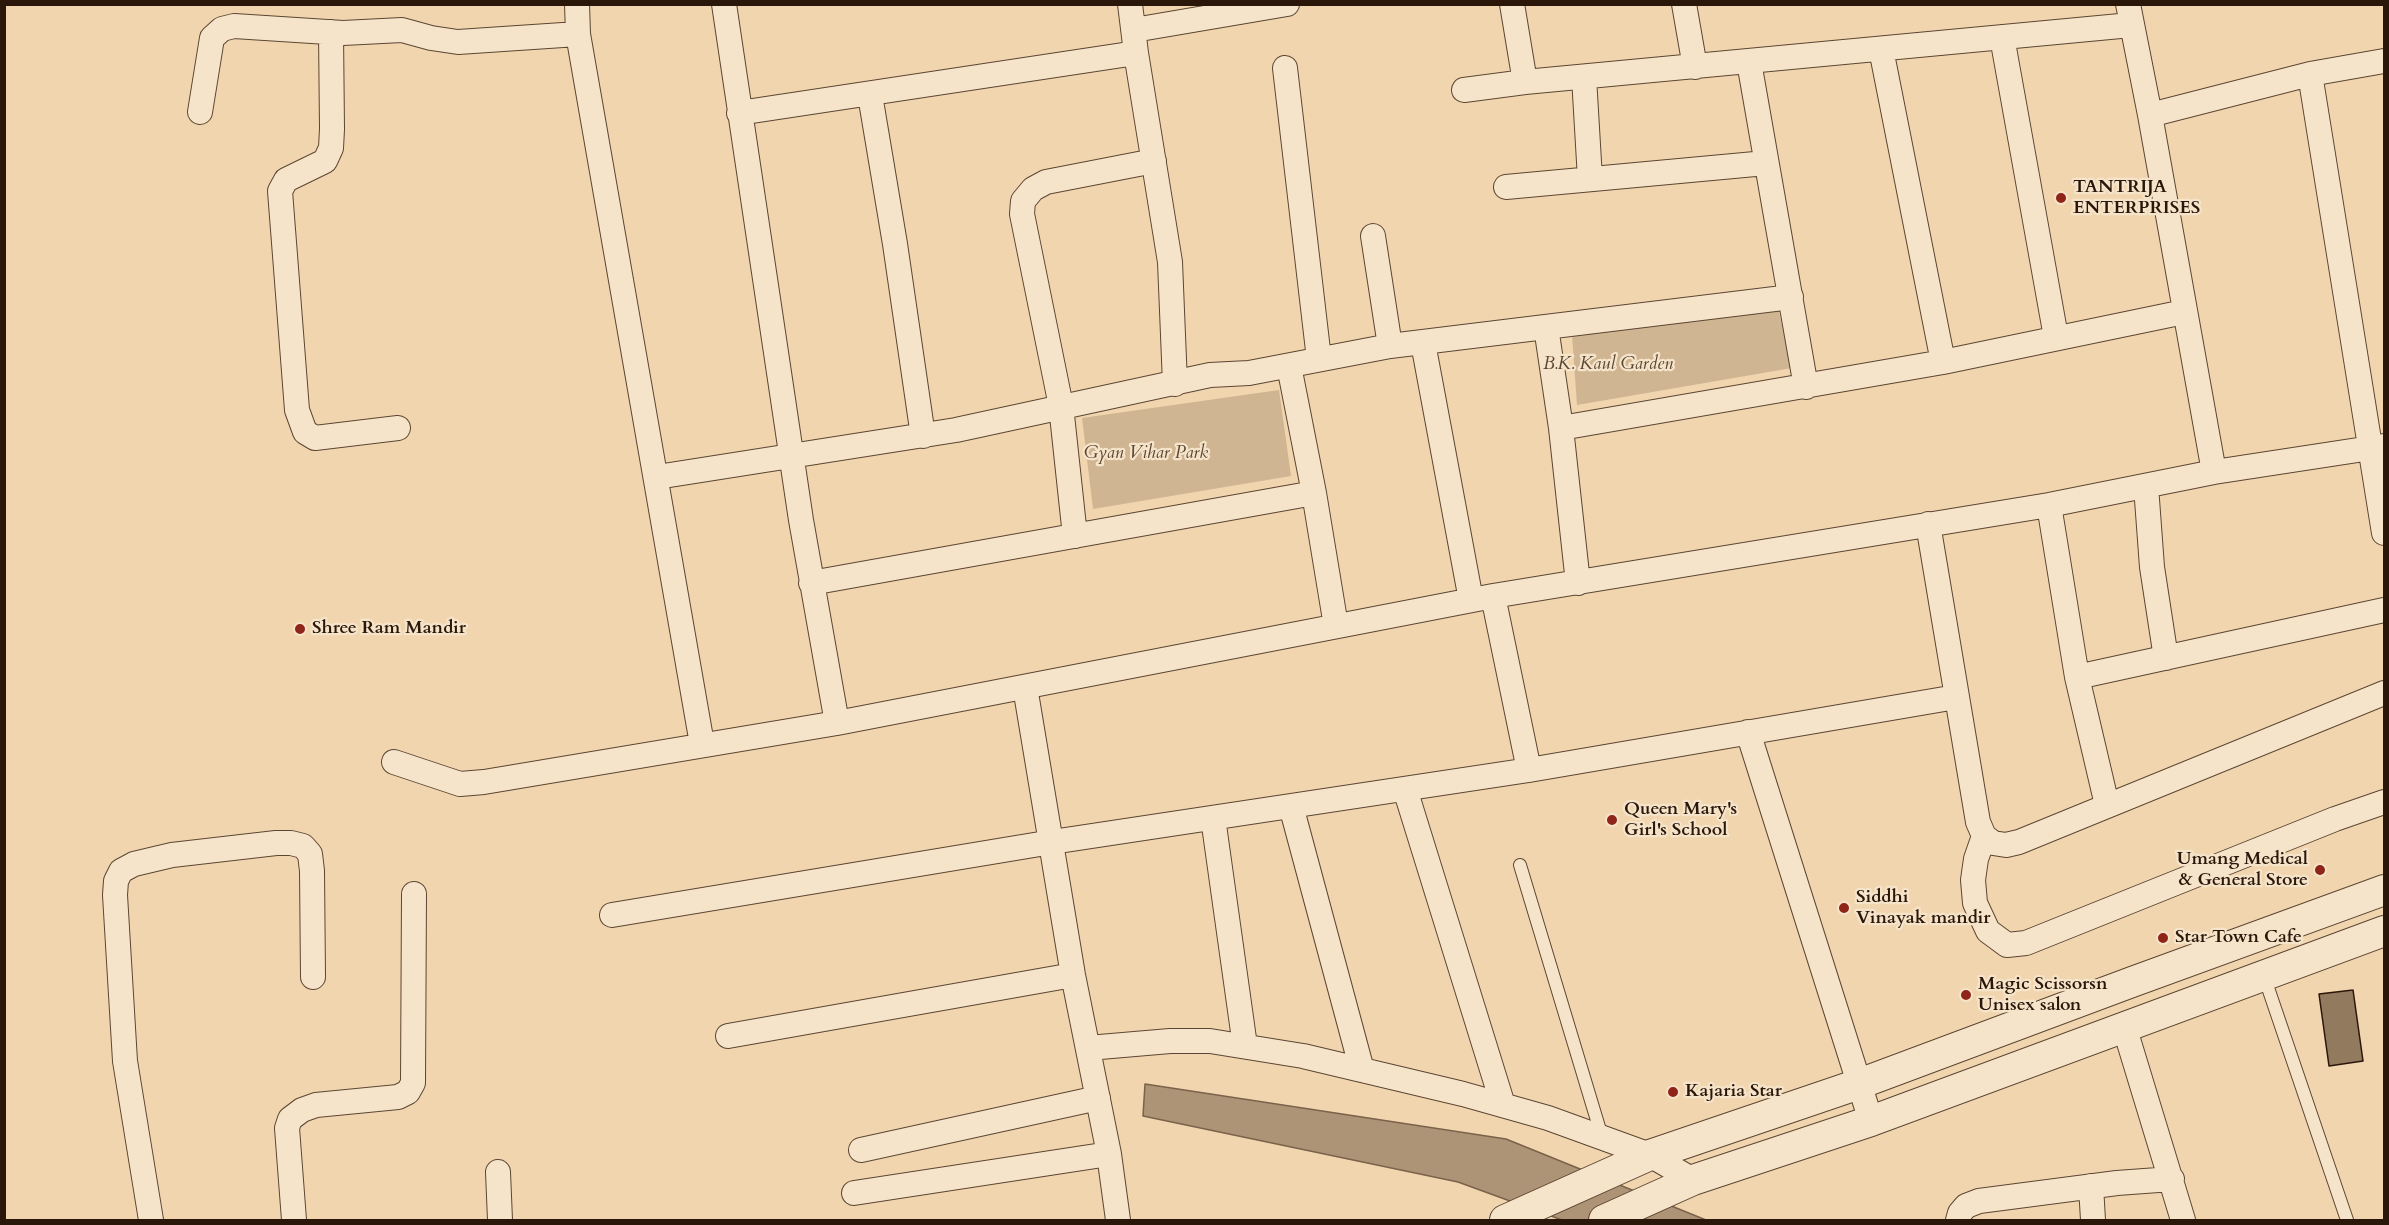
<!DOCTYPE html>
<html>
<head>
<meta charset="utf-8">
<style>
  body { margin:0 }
  #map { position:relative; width:2389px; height:1225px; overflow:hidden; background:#f1d5ae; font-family:Cardo,serif }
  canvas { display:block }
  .frame { position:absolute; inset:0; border:6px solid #2b170a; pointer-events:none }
</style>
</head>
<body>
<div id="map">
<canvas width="2389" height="1225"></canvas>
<div class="frame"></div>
</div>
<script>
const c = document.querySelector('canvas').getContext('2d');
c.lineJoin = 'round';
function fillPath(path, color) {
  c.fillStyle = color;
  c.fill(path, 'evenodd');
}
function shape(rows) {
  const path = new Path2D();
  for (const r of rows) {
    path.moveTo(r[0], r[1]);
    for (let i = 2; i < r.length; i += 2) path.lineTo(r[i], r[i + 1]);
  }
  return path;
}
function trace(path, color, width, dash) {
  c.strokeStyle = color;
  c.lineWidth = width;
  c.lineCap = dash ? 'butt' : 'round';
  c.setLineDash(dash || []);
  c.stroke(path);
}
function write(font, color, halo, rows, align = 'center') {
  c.font = font + ' Cardo,serif';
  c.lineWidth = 4.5;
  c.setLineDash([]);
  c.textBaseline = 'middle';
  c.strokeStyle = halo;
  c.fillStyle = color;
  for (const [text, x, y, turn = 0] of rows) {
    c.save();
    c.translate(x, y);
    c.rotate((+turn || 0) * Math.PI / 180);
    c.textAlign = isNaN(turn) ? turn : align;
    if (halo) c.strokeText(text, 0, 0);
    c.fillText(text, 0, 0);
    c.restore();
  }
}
fillPath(shape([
  [1778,308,1792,368,1577,405,1572,335],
  [1279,390,1291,476,1093,509,1082,418]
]), '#cfb592');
const water = shape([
  [1145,1084,1506,1139,1706,1220,1562,1220,1458,1182,1143,1116,1145,1084]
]);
fillPath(water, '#ae9476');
trace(water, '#7a624b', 1.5);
const building = shape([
  [2353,990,2363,1061,2329,1066,2319,994,2353,990]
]);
fillPath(building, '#927a5f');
trace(building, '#2b170a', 1.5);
const service = shape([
  [1520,865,1602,1137],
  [2264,976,2347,1220]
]);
const minor = shape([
  [577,4,578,34,702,744],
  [724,4,801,520,837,723],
  [1130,4,1136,53,1170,262,1175,384],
  [1512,4,1525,82],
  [1684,4,1695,67],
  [2128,4,2150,115,2214,472],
  [1134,30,1287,4],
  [331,32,332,129,331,148,325,161,286,180,280,191,297,410,305,432,315,438,398,428],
  [2002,37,2056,337],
  [1881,49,1943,362],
  [1749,62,1806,387],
  [1285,68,1319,359],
  [2310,74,2384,533],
  [1584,77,1590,179],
  [1464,90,1525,82,2131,25],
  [870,95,895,244,923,436],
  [200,112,212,38,222,29,234,26,343,33,402,30,431,38,458,42,578,34],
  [739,113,1136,53],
  [2150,115,2310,74,2384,61],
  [1506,187,1766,163],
  [1373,236,1390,346],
  [1546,327,1561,428,1578,583],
  [1423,343,1471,600],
  [1289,366,1314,493,1336,626],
  [1561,428,1943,362,2184,312],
  [657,477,956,430,1210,375,1249,373,1390,346,1791,297],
  [2146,486,2152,567,2166,658],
  [2049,505,2077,677,2107,805],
  [1928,524,1978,822,1984,836,1993,843,2006,845,2019,842,2384,693],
  [1075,536,1061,406,1022,214,1023,201,1033,189,1046,182,1154,161],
  [811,583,1314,493],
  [1493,596,1529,770,1956,697],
  [2077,677,2384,610],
  [1025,687,1073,975,1109,1154,1118,1220],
  [1748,732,1871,1121],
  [394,762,460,784,484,782,837,723,1493,596,2049,505,2214,472,2384,446],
  [1405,789,1503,1105],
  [1291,806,1362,1070],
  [1213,818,1245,1046],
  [1984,836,1976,859,1973,880,1975,903,1988,931,2007,945,2026,943,2335,819,2384,802],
  [612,915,1052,842,1529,770],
  [2124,1026,2183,1220],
  [728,1036,1073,975],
  [1088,1048,1170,1041,1210,1041,1303,1056,1463,1094,1548,1118,1650,1155,1693,1180],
  [861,1150,1098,1098],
  [498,1172,500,1220],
  [2091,1186,2093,1220],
  [854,1193,1109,1154],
  [151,1220,125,1061,115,895,116,881,121,871,134,864,172,855,276,843,291,843,303,846,310,854,312,871,313,977],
  [294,1220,287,1128,290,1119,302,1110,316,1105,398,1097,408,1092,413,1083,414,894],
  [1958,1220,1960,1213,1966,1206,1979,1201,2117,1183,2172,1179]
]);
const tertiary = shape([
  [1505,1220,1650,1155,1859,1084,2132,982,2384,890],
  [1604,1220,1693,1180,1871,1121,2384,931]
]);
trace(service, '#5c4633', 14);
trace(minor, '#5c4633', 26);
trace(tertiary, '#5c4633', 32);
trace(service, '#f6e4ca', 12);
trace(minor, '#f6e4ca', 24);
trace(tertiary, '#f6e4ca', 30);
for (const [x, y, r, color] of [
  [2061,198,6,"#8f2418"],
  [300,629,6,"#8f2418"],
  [1612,820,6,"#8f2418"],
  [2320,870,6,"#8f2418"],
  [1844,908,6,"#8f2418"],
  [2163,938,6,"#8f2418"],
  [1966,995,6,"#8f2418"],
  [1673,1092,6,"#8f2418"]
]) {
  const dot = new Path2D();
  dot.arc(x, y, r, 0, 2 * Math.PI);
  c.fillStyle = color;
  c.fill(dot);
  trace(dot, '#f6e4ca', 2);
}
write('bold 18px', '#2b170a', '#f6e4ca', [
  ["TANTRIJA",2073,188],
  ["ENTERPRISES",2073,209],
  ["Shree Ram Mandir",312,629],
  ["Queen Mary's",1624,810],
  ["Girl's School",1624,831],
  ["Umang Medical",2308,860,"right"],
  ["& General Store",2308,881,"right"],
  ["Siddhi",1856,898],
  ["Vinayak mandir",1856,919],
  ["Star Town Cafe",2175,938],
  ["Magic Scissorsn",1978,985],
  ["Unisex salon",1978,1006],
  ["Kajaria Star",1685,1092]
], 'left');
write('italic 18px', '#5c4633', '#f6e4ca', [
  ["B.K. Kaul Garden",1608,365],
  ["Gyan Vihar Park",1146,454]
]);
</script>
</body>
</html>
